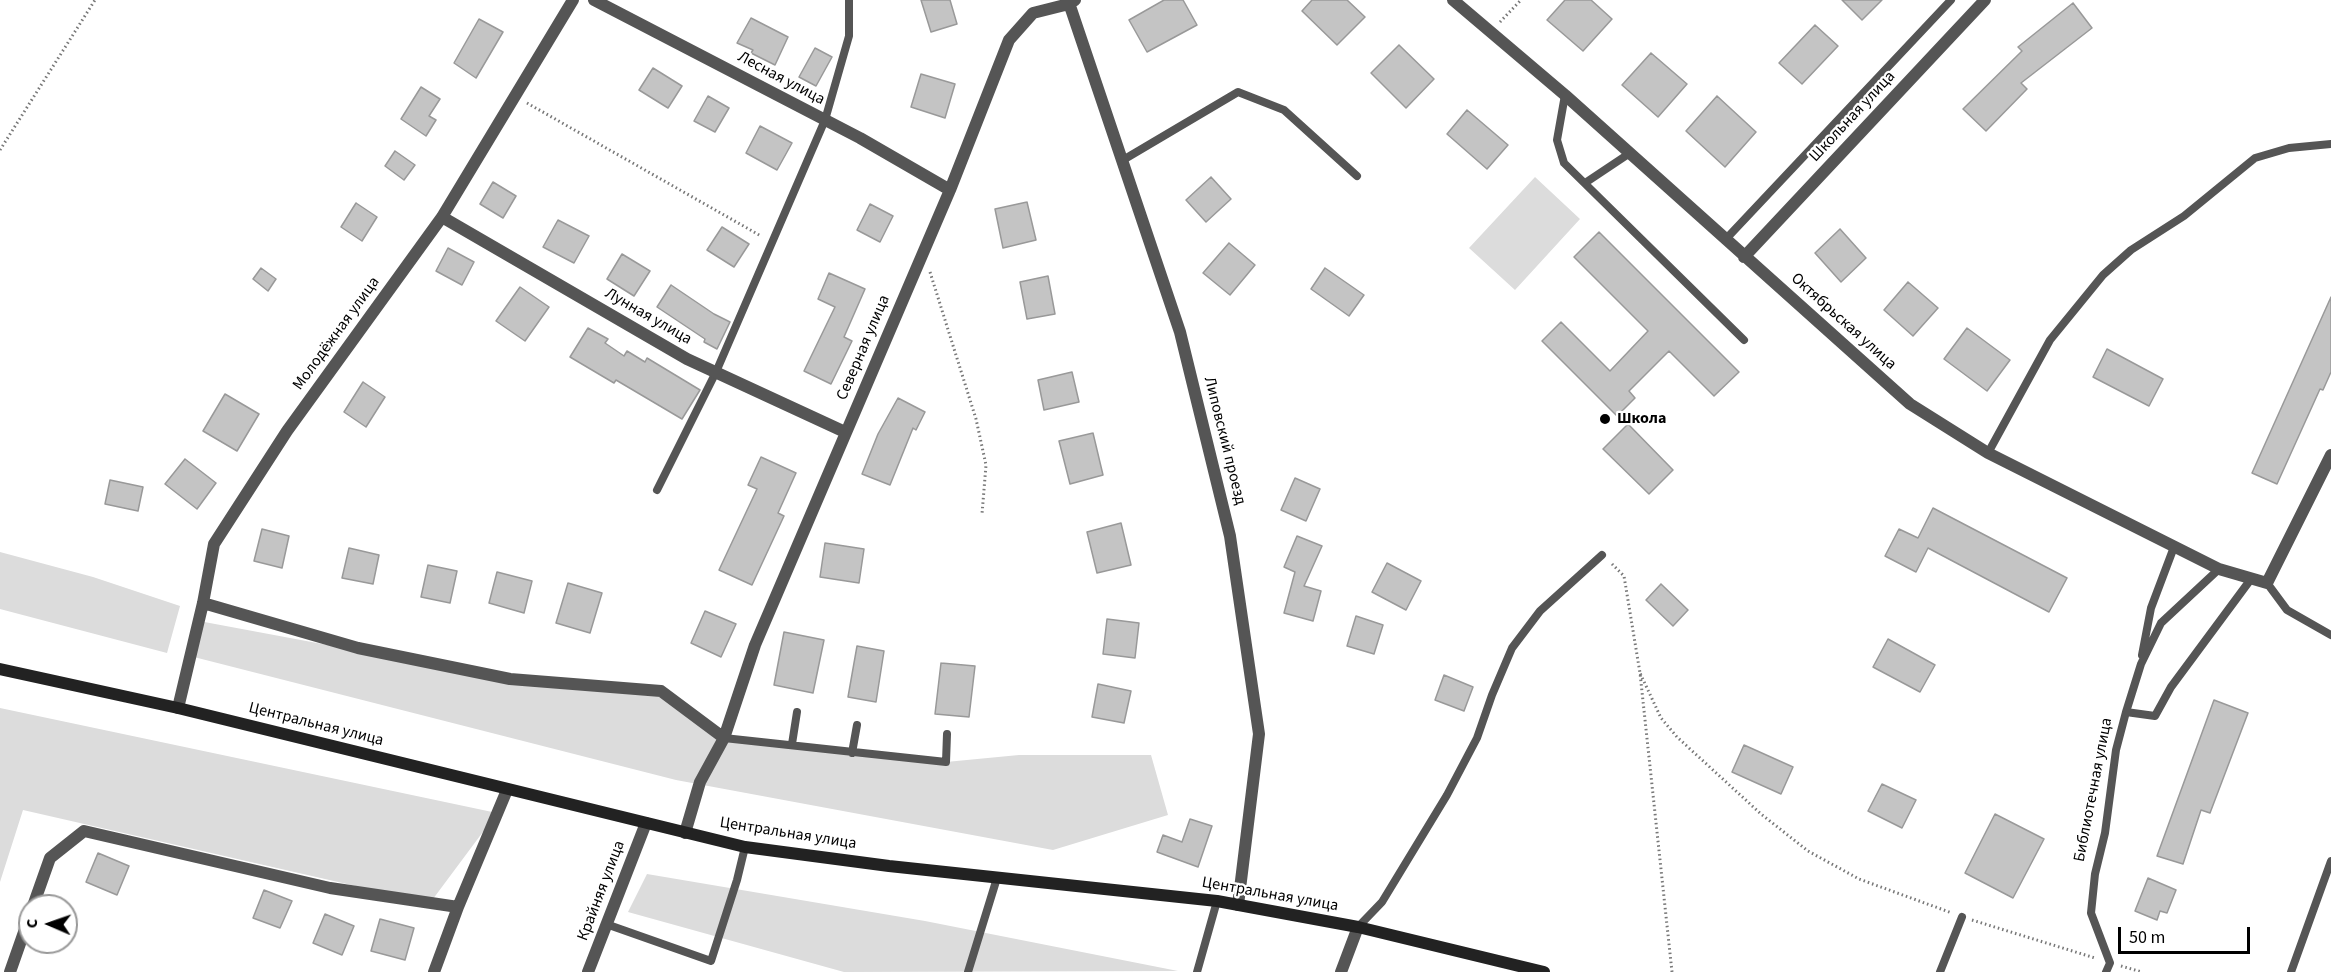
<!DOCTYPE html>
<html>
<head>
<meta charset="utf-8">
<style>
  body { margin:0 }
  #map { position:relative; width:2331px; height:972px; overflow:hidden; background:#fff; font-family:"Source Sans 3",sans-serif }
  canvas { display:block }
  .north { position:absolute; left:18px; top:894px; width:60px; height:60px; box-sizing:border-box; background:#fff; border:2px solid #999; border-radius:50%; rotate:272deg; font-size:16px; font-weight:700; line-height:24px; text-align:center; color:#000 }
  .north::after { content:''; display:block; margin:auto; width:21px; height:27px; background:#000; clip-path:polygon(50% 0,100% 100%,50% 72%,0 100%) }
  .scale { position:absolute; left:2118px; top:927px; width:132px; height:27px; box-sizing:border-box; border:3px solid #000; border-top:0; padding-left:8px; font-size:18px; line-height:21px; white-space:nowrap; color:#000; -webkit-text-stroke:4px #fff; paint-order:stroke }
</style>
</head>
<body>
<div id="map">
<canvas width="2331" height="972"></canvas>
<div class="north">С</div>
<div class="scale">50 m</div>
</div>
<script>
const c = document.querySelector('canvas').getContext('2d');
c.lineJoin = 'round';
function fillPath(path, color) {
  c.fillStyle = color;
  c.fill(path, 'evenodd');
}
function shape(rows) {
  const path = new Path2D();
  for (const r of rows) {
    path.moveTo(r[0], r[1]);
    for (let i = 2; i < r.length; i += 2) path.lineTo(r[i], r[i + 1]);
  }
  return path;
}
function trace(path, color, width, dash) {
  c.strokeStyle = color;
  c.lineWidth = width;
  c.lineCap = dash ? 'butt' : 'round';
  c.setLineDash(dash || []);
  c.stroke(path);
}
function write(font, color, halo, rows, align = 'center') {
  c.font = font + ' "Source Sans 3",sans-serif';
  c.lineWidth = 4.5;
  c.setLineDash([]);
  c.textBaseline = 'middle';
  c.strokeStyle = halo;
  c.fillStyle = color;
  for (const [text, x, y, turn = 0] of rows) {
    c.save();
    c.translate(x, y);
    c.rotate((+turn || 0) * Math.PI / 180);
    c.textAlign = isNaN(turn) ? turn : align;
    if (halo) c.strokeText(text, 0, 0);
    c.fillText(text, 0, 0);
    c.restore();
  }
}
fillPath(shape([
  [1535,177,1580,219,1515,290,1469,248],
  [0,552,93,577,180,606,167,653,0,609],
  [199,621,510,679,661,691,724,738,946,762,1019,755,1151,755,1168,815,1053,850,676,780,190,656],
  [0,708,497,813,430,903,23,810,0,882],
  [647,874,925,921,1178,971,844,972,628,912]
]), '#dcdcdc');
const building = shape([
  [921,0,950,0,957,24,931,32,921,0],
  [1164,0,1183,0,1197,25,1147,52,1129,20,1164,0],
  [1312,0,1347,0,1365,17,1337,45,1302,11,1312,0],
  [1565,0,1591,0,1612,19,1583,51,1547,20,1565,0],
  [1842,0,1882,0,1862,20,1842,0],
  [2073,3,2092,28,2021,83,2027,89,1986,131,1963,109,2022,51,2018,47,2073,3],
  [751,18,788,37,775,65,751,53,753,50,737,43,751,18],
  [479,19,503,32,476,78,454,63,479,19],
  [1815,25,1838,46,1802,84,1779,63,1815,25],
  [1399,45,1434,79,1406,108,1371,73,1399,45],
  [815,48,832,57,816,86,799,77,815,48],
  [1651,53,1687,84,1658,117,1622,85,1651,53],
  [653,68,682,86,668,108,639,90,653,68],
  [921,74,955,84,945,118,911,107,921,74],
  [421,87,440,99,429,116,436,120,426,136,401,119,421,87],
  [708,96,729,108,715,132,694,121,708,96],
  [1717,96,1756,132,1725,167,1686,131,1717,96],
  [1467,110,1508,145,1487,169,1447,134,1467,110],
  [760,126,792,143,777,170,746,153,760,126],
  [395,151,415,165,404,180,385,166,395,151],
  [1211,177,1231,199,1206,222,1186,200,1211,177],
  [493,182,516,196,503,218,480,204,493,182],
  [1027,202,1036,240,1003,248,995,209,1027,202],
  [356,203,377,217,362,241,341,227,356,203],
  [870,204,893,216,880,242,857,230,870,204],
  [558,220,589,236,574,263,543,247,558,220],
  [722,227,749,244,734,267,707,250,722,227],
  [1840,229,1866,258,1841,282,1815,253,1840,229],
  [1599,232,1739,372,1714,396,1669,351,1629,391,1635,398,1617,416,1542,341,1561,322,1610,371,1648,331,1574,257,1599,232],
  [1229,243,1255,265,1230,295,1203,273,1229,243],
  [448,248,474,262,462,285,436,271,448,248],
  [622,254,650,271,634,296,607,279,622,254],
  [261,268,276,279,268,291,253,279,261,268],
  [1325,268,1364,295,1349,316,1311,289,1325,268],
  [829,273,865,289,844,337,852,341,831,384,804,371,835,307,818,299,829,273],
  [1048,276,1055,314,1027,319,1020,282,1048,276],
  [1908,282,1938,308,1913,336,1884,310,1908,282],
  [671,285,714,314,730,322,717,349,704,342,705,339,657,307,671,285],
  [520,287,549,307,525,341,496,321,520,287],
  [2331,297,2331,372,2323,390,2320,389,2277,484,2252,473,2331,297],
  [588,328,608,339,605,343,624,356,627,351,645,362,647,358,700,390,682,419,616,380,614,383,570,357,588,328],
  [1967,328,2010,360,1987,391,1944,359,1967,328],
  [2107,349,2163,379,2149,406,2093,377,2107,349],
  [1072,372,1079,402,1044,410,1038,380,1072,372],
  [363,382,385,397,366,427,344,412,363,382],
  [225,394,259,414,237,451,203,431,225,394],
  [898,398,925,412,916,430,913,428,890,485,862,474,878,434,898,398],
  [1628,424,1673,470,1649,494,1603,449,1628,424],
  [1093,433,1103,475,1070,484,1059,441,1093,433],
  [761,457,796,473,778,513,784,516,752,585,719,570,757,489,748,485,761,457],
  [185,459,216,483,197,509,165,484,185,459],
  [1295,478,1320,489,1306,521,1281,510,1295,478],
  [110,480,143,487,138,511,105,504,110,480],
  [1933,508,2067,578,2049,612,1928,548,1916,572,1885,556,1899,529,1918,538,1933,508],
  [1121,523,1131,565,1097,573,1087,532,1121,523],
  [262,529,289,536,282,568,254,561,262,529],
  [1297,536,1322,546,1304,586,1321,591,1313,621,1284,613,1295,572,1284,567,1297,536],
  [825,543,864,549,859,583,820,577,825,543],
  [349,548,379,555,373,584,342,578,349,548],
  [1387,563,1421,581,1406,610,1372,592,1387,563],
  [428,565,457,571,450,603,421,597,428,565],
  [497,572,532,581,524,613,489,603,497,572],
  [568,583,602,593,590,633,556,623,568,583],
  [1661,584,1688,610,1673,626,1646,600,1661,584],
  [705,611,736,624,721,657,691,643,705,611],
  [1356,616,1383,625,1374,654,1347,646,1356,616],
  [1107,619,1139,623,1135,658,1103,654,1107,619],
  [784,632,824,640,813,693,774,685,784,632],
  [1888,639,1935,665,1920,692,1873,667,1888,639],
  [857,646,884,651,876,702,848,697,857,646],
  [941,663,975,666,969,717,935,714,941,663],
  [1444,675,1473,687,1464,711,1435,700,1444,675],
  [1098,684,1131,691,1124,723,1092,717,1098,684],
  [2214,700,2248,713,2210,813,2201,810,2183,864,2157,856,2214,700],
  [1744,745,1793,767,1781,794,1732,772,1744,745],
  [1882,784,1916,800,1902,828,1868,811,1882,784],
  [1995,814,2044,839,2013,898,1965,873,1995,814],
  [1190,819,1212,826,1198,867,1157,852,1163,835,1182,842,1190,819],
  [98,853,129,866,117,895,86,882,98,853],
  [2148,878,2176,890,2167,913,2160,911,2157,920,2135,911,2148,878],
  [264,890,292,901,280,928,253,918,264,890],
  [325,914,354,926,342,955,313,943,325,914],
  [380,919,414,928,405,960,371,951,380,919]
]);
fillPath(building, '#c4c4c4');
trace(building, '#999', 1.5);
trace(shape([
  [1500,22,1521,0],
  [527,103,761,236],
  [0,150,95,0],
  [930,272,976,419,986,465,982,514],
  [1612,564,1624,576,1640,673],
  [1972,920,2095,958],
  [2121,966,2142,972],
  [1672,972,1640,673,1661,718,1677,737,1761,814,1808,851,1859,879,1952,913]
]), '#777', 3, [1.5, 3]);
trace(shape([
  [1565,95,1557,140,1564,163,1744,340],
  [1123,160,1238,92,1284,110,1357,176],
  [1585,183,1630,153],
  [1725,240,1951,0],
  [1988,453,2050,340,2103,275,2131,250,2184,216,2255,158,2289,148,2331,144],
  [657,490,716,372,825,120,849,36,849,0],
  [2267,583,2287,610,2331,635],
  [2142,655,2151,608,2174,547],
  [2126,712,2155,716,2171,687,2251,579],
  [724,738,946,762,947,734],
  [792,744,797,712],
  [852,753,857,725],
  [606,924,711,961,737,880,745,847],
  [1358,927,1382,902,1447,795,1477,738,1492,695,1512,648,1540,611,1602,555],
  [968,972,997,878],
  [1197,972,1217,901],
  [1940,972,1962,917],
  [2106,972,2110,963,2091,913,2095,874,2105,833,2116,750,2126,712,2141,664,2161,623,2219,569],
  [2291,972,2331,861]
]), '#555', 8);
trace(shape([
  [594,0,860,138,950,190],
  [1068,0,1180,332,1230,536,1259,734,1238,905],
  [1453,0,1565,95,1910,404,1988,453,2219,569,2267,583,2331,455],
  [442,217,687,359,845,432],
  [1744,257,1985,0],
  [203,603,358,648,510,679,661,691,724,738],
  [178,708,203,603,214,544,287,431,442,217,573,0],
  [685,833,700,782,724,738,755,645,950,190,1009,40,1033,13,1069,4,1075,0],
  [33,906,50,858,84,831,330,888,458,907],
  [10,972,30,915],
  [434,972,458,907,507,790],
  [588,972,646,823],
  [1341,972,1358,927]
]), '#555', 12);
trace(shape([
  [0,669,178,708,745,847,889,866,1217,901,1358,927,1544,972]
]), '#222', 12);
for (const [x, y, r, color] of [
  [1605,419,6,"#000"]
]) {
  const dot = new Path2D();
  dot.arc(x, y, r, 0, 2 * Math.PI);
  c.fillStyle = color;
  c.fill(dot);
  trace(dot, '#fff', 2);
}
write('16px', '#000', '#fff', [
  ["Лесная улица",781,79,28],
  ["Школьная улица",1853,117,-47],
  ["Лунная улица",648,317,30],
  ["Октябрьская улица",1843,322,42],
  ["Молодёжная улица",337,334,-54],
  ["Северная улица",864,348,-67],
  ["Липовский проезд",1224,441,76],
  ["Центральная улица",316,725,14],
  ["Библиотечная улица",2094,790,-79],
  ["Центральная улица",788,834,9],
  ["Крайняя улица",602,891,-69],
  ["Центральная улица",1270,895,10]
]);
write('bold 16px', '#000', '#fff', [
  ["Школа",1617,419]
], 'left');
</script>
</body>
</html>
